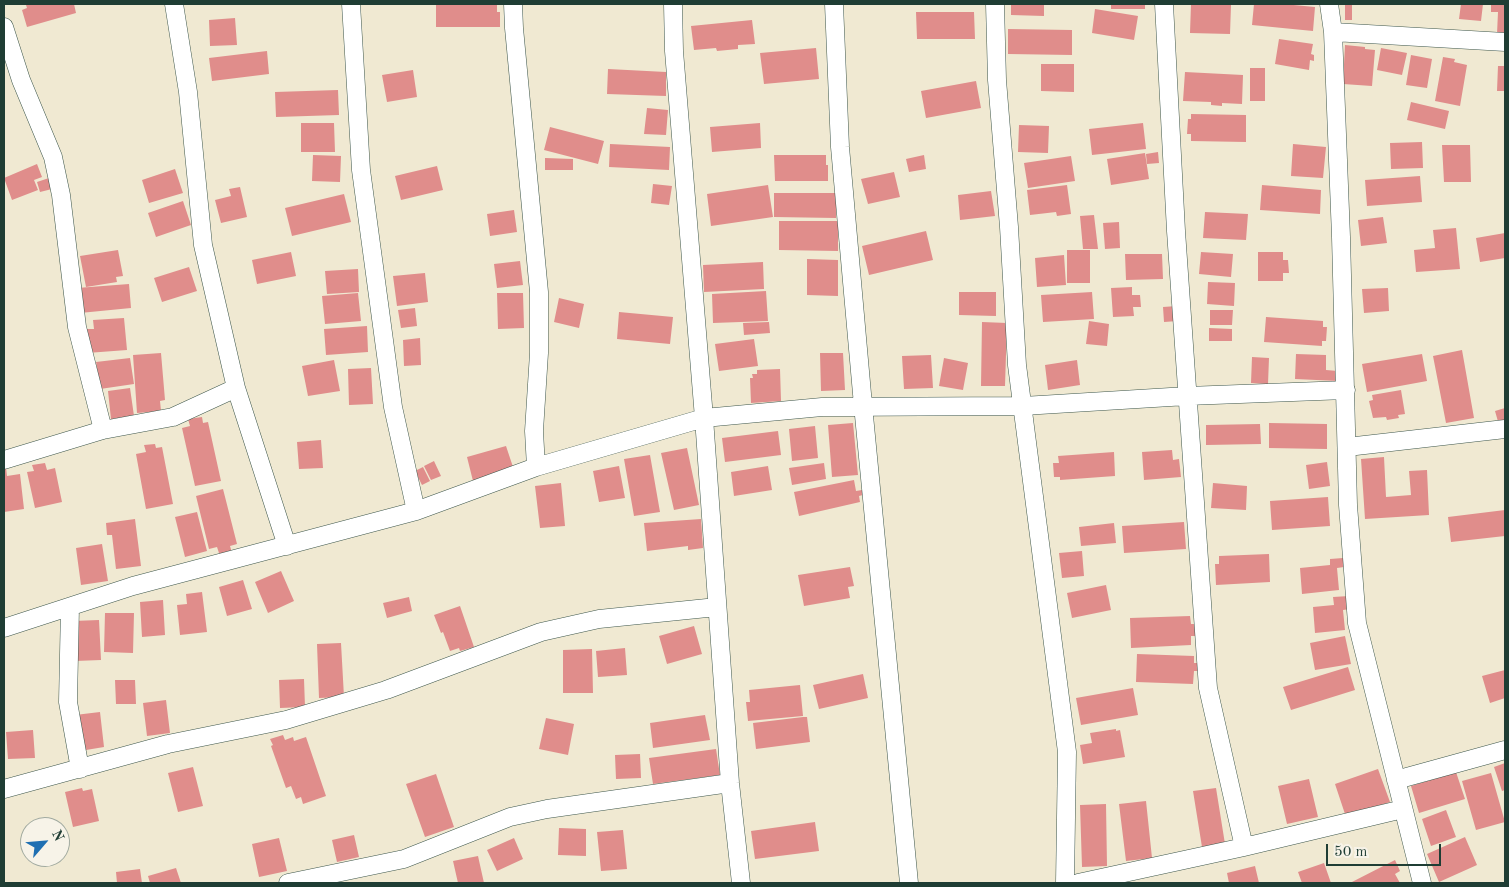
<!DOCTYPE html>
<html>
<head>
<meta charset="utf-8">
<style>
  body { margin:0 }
  #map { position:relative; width:1509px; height:887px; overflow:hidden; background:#f0e9d2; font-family:"Old Standard TT",serif }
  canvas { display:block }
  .frame { position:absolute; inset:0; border:5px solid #1f3d34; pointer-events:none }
  .north { position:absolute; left:20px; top:817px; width:50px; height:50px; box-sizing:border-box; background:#f7f3e8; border:1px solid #a1aaa0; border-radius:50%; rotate:63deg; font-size:14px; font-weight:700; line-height:20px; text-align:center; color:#1f3d34 }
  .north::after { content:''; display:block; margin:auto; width:18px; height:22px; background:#1f6fb2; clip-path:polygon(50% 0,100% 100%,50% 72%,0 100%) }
  .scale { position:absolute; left:1326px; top:844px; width:115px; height:22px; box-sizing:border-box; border:2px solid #1f3d34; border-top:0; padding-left:6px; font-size:15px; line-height:18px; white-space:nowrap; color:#1f3d34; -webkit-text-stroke:4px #f7f3e8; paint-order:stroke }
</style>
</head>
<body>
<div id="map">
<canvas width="1509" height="887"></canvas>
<div class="frame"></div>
<div class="north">N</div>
<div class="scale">50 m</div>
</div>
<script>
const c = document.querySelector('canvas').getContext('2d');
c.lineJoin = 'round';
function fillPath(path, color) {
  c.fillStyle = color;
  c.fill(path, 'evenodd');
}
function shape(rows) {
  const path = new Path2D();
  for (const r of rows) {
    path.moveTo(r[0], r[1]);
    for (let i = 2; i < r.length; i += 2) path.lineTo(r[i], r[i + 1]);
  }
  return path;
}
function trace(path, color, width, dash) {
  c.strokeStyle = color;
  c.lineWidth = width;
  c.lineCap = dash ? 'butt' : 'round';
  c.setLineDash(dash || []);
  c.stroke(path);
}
fillPath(shape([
  [31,4,74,4,76,13,27,27,22,10,27,8,26,5],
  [436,4,497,4,497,12,500,12,500,27,436,27],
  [1011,4,1044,4,1044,16,1011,15],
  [1111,4,1145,4,1145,9,1111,9],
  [1191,4,1231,5,1230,34,1190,33],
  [1254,4,1283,4,1315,7,1313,31,1252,25],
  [1345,4,1352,4,1352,20,1345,20],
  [1461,4,1483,4,1481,21,1459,19],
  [1491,4,1505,4,1505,35,1497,34,1498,12,1491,12],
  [1095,9,1138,16,1134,40,1092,33],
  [916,12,974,12,975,39,917,39],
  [235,18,237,45,210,46,209,20],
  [752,20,755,44,738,45,738,49,717,51,716,48,694,50,691,26],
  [1008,29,1072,30,1072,55,1008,54],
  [1279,39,1313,44,1311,54,1314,55,1314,61,1310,60,1309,70,1275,64],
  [1345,45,1365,47,1365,49,1375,50,1372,86,1343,84],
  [816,48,819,79,764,84,760,53],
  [1381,48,1407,53,1402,75,1377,70],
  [267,51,269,74,212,81,209,58],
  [1411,55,1432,59,1427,88,1406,85],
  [1443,57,1455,59,1454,62,1467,65,1460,106,1435,101],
  [1041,64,1074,64,1074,92,1041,91],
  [1498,66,1505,66,1505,91,1497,91],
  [1250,68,1265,68,1265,101,1250,101],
  [608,69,666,72,666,96,607,94],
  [413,70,417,97,387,102,382,75],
  [1185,72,1243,75,1242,104,1222,103,1222,106,1211,105,1211,102,1183,101],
  [976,81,981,108,926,118,921,91],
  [338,90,339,115,276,117,275,92],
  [1411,102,1449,111,1445,129,1407,120],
  [647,108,668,110,666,135,644,134],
  [1191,114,1246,115,1246,142,1191,141,1191,134,1187,134,1188,119,1191,119],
  [301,123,334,123,335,152,301,152],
  [760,123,761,148,712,152,710,127],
  [1143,123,1146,149,1092,155,1089,129],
  [1019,125,1049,126,1048,153,1018,152],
  [550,127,604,141,598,164,544,150],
  [1422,142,1423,168,1391,169,1390,143],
  [610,144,670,147,669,170,609,167],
  [1293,144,1326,147,1323,178,1291,176],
  [1442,145,1470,145,1471,182,1444,182],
  [1158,152,1159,163,1147,164,1146,154],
  [1145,153,1149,179,1111,185,1107,159],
  [313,155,341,156,340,182,312,181],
  [774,155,826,155,826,165,828,165,828,181,775,181],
  [924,155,926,169,909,172,906,159],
  [1071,156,1075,181,1028,188,1024,163],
  [545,158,573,159,573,170,545,170],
  [37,164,42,177,34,180,38,190,12,200,4,178],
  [437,166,443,190,401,200,395,176],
  [175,169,183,193,149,203,142,180],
  [894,172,900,197,868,204,861,179],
  [1420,176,1422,202,1367,206,1365,180],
  [49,178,52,189,40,192,37,182],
  [653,184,672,186,669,205,651,203],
  [768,185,773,217,711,226,707,194],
  [1067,185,1071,214,1057,216,1056,212,1030,215,1027,190],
  [1262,185,1321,190,1320,214,1260,210],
  [240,187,247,217,221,223,215,200,231,196,229,189],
  [991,191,995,216,960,220,958,195],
  [774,193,836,193,836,218,774,217],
  [344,194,351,222,292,236,285,208],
  [183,201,191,225,156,237,148,213],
  [514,210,517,232,490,236,487,214],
  [1205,212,1248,214,1246,240,1203,238],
  [1094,215,1098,249,1083,249,1080,216],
  [1383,217,1387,243,1361,246,1358,220],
  [779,221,838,221,838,251,779,250],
  [1119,222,1120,248,1105,249,1103,223],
  [1456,228,1460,269,1416,272,1414,250,1435,248,1433,230],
  [926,231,933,260,869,275,862,246],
  [1505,233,1505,258,1480,262,1476,238],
  [118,250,123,276,116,277,117,282,86,287,80,256],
  [1067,250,1090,250,1090,283,1067,283],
  [291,252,296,276,257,284,252,260],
  [1201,252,1233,254,1231,277,1199,274],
  [1258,252,1283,252,1283,260,1288,260,1289,273,1283,273,1283,281,1258,281],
  [1125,254,1162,254,1163,279,1126,280],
  [1064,255,1066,285,1037,287,1035,258],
  [807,259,838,260,838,296,807,295],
  [520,261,523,285,497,288,494,264],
  [763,262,764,289,704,292,703,265],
  [189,267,197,291,162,302,154,278],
  [358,269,359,292,327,294,325,271],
  [425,273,428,302,397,306,393,276],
  [1208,282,1235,283,1234,306,1207,304],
  [129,284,131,308,80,313,77,288],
  [1132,287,1132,295,1140,295,1141,307,1133,307,1134,316,1113,317,1111,288],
  [1388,288,1389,311,1364,313,1362,289],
  [766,291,768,321,713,323,712,294],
  [959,292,996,292,996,316,959,315],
  [1092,292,1094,319,1043,322,1041,295],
  [358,293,361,321,325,324,322,296],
  [497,293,523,293,524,328,498,329],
  [559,298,584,304,579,328,554,322],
  [1177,306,1178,321,1164,322,1163,307],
  [415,308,417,326,401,328,398,310],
  [1210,310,1233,310,1232,325,1210,325],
  [619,312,673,317,670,344,617,339],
  [1266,317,1323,321,1323,327,1327,327,1326,341,1322,341,1322,346,1264,342],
  [124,318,127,350,87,353,86,329,94,329,93,320],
  [1089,321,1109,324,1107,346,1086,344],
  [769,322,770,333,744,335,743,323],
  [982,322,1007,323,1005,386,981,386],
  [367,326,368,352,326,355,324,329],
  [1209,328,1232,329,1232,341,1209,341],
  [420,338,421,365,404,366,403,340],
  [754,339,758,366,719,371,715,344],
  [1462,350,1474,418,1446,423,1433,356],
  [161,353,165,400,160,401,161,411,137,413,133,355],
  [820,353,843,353,845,390,821,391],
  [1296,354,1326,355,1326,370,1338,371,1338,381,1295,379],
  [1422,354,1427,381,1367,392,1362,364],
  [931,355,933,388,904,389,902,356],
  [1252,357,1269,358,1268,384,1251,383],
  [130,358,134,384,100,389,96,362],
  [944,358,968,363,963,390,939,386],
  [334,360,340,391,308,396,302,366],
  [1077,360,1080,385,1048,390,1045,365],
  [371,368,373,404,349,405,348,369],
  [780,369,781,401,751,403,750,378,753,378,752,374,757,374,757,370],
  [130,388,134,416,111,419,108,391],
  [1401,390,1405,414,1398,415,1399,418,1387,420,1386,417,1373,418,1369,401,1373,400,1372,395],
  [1505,408,1505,423,1499,425,1495,411],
  [202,417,203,423,208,422,221,481,195,486,182,428,190,426,188,419],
  [853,423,858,475,832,477,828,425],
  [1269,423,1327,424,1327,449,1269,448],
  [1260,424,1261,444,1206,445,1206,425],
  [815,426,818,458,792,461,789,429],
  [778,431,781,455,725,462,722,438],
  [321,440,323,468,299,469,297,442],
  [155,444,156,448,162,447,173,504,146,509,136,454,146,452,144,445],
  [506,446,514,470,473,481,467,457],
  [687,448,699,505,674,510,661,453],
  [1172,450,1173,460,1179,459,1181,477,1144,480,1142,452],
  [1114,452,1115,476,1060,480,1060,477,1054,477,1053,463,1059,463,1058,456],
  [650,455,660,512,634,516,624,459],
  [1384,457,1386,497,1411,495,1409,471,1427,470,1429,515,1365,519,1361,459],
  [434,461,441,476,431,480,424,466],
  [1327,462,1330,486,1309,489,1306,465],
  [45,463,47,470,55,468,62,502,35,508,27,472,34,471,32,465],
  [824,463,826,479,792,485,789,468],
  [619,466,625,498,599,502,593,471],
  [768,466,772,490,734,496,731,472],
  [4,467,6,467,7,476,20,474,24,509,4,512],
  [423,467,430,481,422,485,415,471],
  [854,480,856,491,862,490,863,495,859,496,860,502,799,516,794,492],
  [561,483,565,526,540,528,535,486],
  [1213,483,1247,486,1246,510,1211,508],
  [223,489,237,544,230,546,232,553,220,556,217,547,209,549,196,496],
  [1328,497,1330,526,1272,530,1270,501],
  [1505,510,1505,536,1451,542,1448,517],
  [197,512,207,551,185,557,175,517],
  [135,519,141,566,116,569,112,535,107,535,106,523],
  [701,519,703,548,688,550,688,546,647,551,644,523],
  [1184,522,1186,549,1124,553,1122,526],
  [1114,523,1116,543,1081,546,1079,527],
  [102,544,108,581,81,585,76,548],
  [1082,551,1084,576,1062,578,1059,553],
  [1269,554,1270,582,1216,585,1215,564,1219,564,1219,556],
  [1343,558,1344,567,1337,568,1339,590,1302,594,1300,568,1330,565,1330,559],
  [850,567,854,586,848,587,850,598,804,606,798,575],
  [281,571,294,601,268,613,255,582],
  [243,580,252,609,227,616,219,587],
  [1106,585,1111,610,1072,618,1067,593],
  [202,592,207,632,180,635,177,605,187,604,186,594],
  [1349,596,1350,609,1343,610,1345,630,1315,633,1313,607,1334,605,1333,597],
  [409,597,412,611,387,618,383,603],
  [163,600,165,635,142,637,140,602],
  [460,606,474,647,460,651,459,648,450,651,443,632,441,633,434,615],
  [105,613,134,613,133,653,104,652],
  [1190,616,1191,624,1196,624,1197,636,1191,636,1191,645,1131,648,1130,618],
  [99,620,101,660,75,661,73,621],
  [694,626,702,654,667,664,659,636],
  [1345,636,1351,664,1315,670,1310,643],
  [341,643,344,697,319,698,317,644],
  [625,648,627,675,598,677,596,651],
  [592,649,593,693,563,693,563,650],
  [1137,654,1194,656,1194,663,1199,663,1199,671,1194,671,1193,684,1136,682],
  [1348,667,1355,690,1291,710,1283,687],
  [1505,670,1505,698,1490,703,1482,676],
  [863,674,868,698,819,709,813,685],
  [304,679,305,707,280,708,279,680],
  [115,680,135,680,136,704,116,704],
  [800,685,803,716,748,721,746,702,750,702,749,690],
  [1133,688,1138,715,1081,725,1076,698],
  [166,700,170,733,147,736,143,703],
  [100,712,104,747,80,751,75,715],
  [705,715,710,740,653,748,650,723],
  [803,717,807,717,810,742,756,749,753,723],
  [546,718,574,724,568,755,539,749],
  [1116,729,1116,731,1120,730,1125,757,1083,764,1080,745,1092,743,1090,733],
  [33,730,35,758,8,759,6,732],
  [283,735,285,740,293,737,294,741,306,737,326,796,303,804,301,797,296,799,291,786,286,788,271,746,273,745,270,739],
  [716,749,720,775,653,784,649,758],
  [640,754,641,778,616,779,615,755],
  [1505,763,1505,790,1502,791,1494,767],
  [193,767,203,806,178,812,168,773],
  [1378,769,1390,802,1346,817,1335,784],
  [1456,772,1465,799,1419,813,1411,786],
  [1491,773,1505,822,1476,830,1462,781],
  [436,774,454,827,425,837,406,784],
  [1309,779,1318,817,1287,824,1278,786],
  [82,788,83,791,92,789,99,821,73,827,65,792],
  [1216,788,1225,844,1202,847,1193,791],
  [1146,801,1152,858,1126,861,1119,804],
  [1106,804,1107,866,1082,867,1080,805],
  [1446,810,1456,837,1431,846,1422,819],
  [815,822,819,851,755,859,751,831],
  [559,828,586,829,586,856,558,855],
  [623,830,627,869,601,871,597,832],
  [354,835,359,857,337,862,332,840],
  [1465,837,1477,865,1439,882,1427,854],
  [279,838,287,871,259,877,252,844],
  [514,838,523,859,497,871,487,850],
  [478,856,484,883,458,883,453,861],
  [1395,860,1400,871,1395,874,1400,883,1350,883],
  [1324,863,1331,883,1302,883,1298,872],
  [1255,866,1259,883,1229,883,1227,873],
  [176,868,181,883,150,883,148,876],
  [140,869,142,883,117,883,116,872]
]), '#e08d8b');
const minor = shape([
  [174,4,188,92,203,245,236,388,287,546],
  [351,4,361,170,393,407,416,511],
  [513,4,514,28,539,292,539,353,534,431,536,467],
  [673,4,674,51,704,418,730,783,741,883],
  [834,4,840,147,863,405,909,883],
  [995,4,997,80,1009,227,1017,365,1067,752,1065,883],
  [1164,4,1176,231,1208,688,1244,847],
  [1329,4,1333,32,1341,237,1348,505,1357,623,1422,883],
  [4,27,21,80,53,157,61,195,77,327,103,430],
  [1333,32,1505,42],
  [1347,447,1505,429],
  [4,460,103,430,173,417,236,388],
  [70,607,68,702,80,769],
  [4,628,133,586,416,511,536,467,704,418,822,407,1023,406,1187,396,1346,390],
  [1396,780,1505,750],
  [4,789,168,744,286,720,386,690,541,632,599,619,717,607],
  [288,883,404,859,510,817,547,809,730,783],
  [1078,883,1244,847,1403,809]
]);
trace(minor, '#3e574c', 19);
trace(minor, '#fff', 18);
</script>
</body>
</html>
